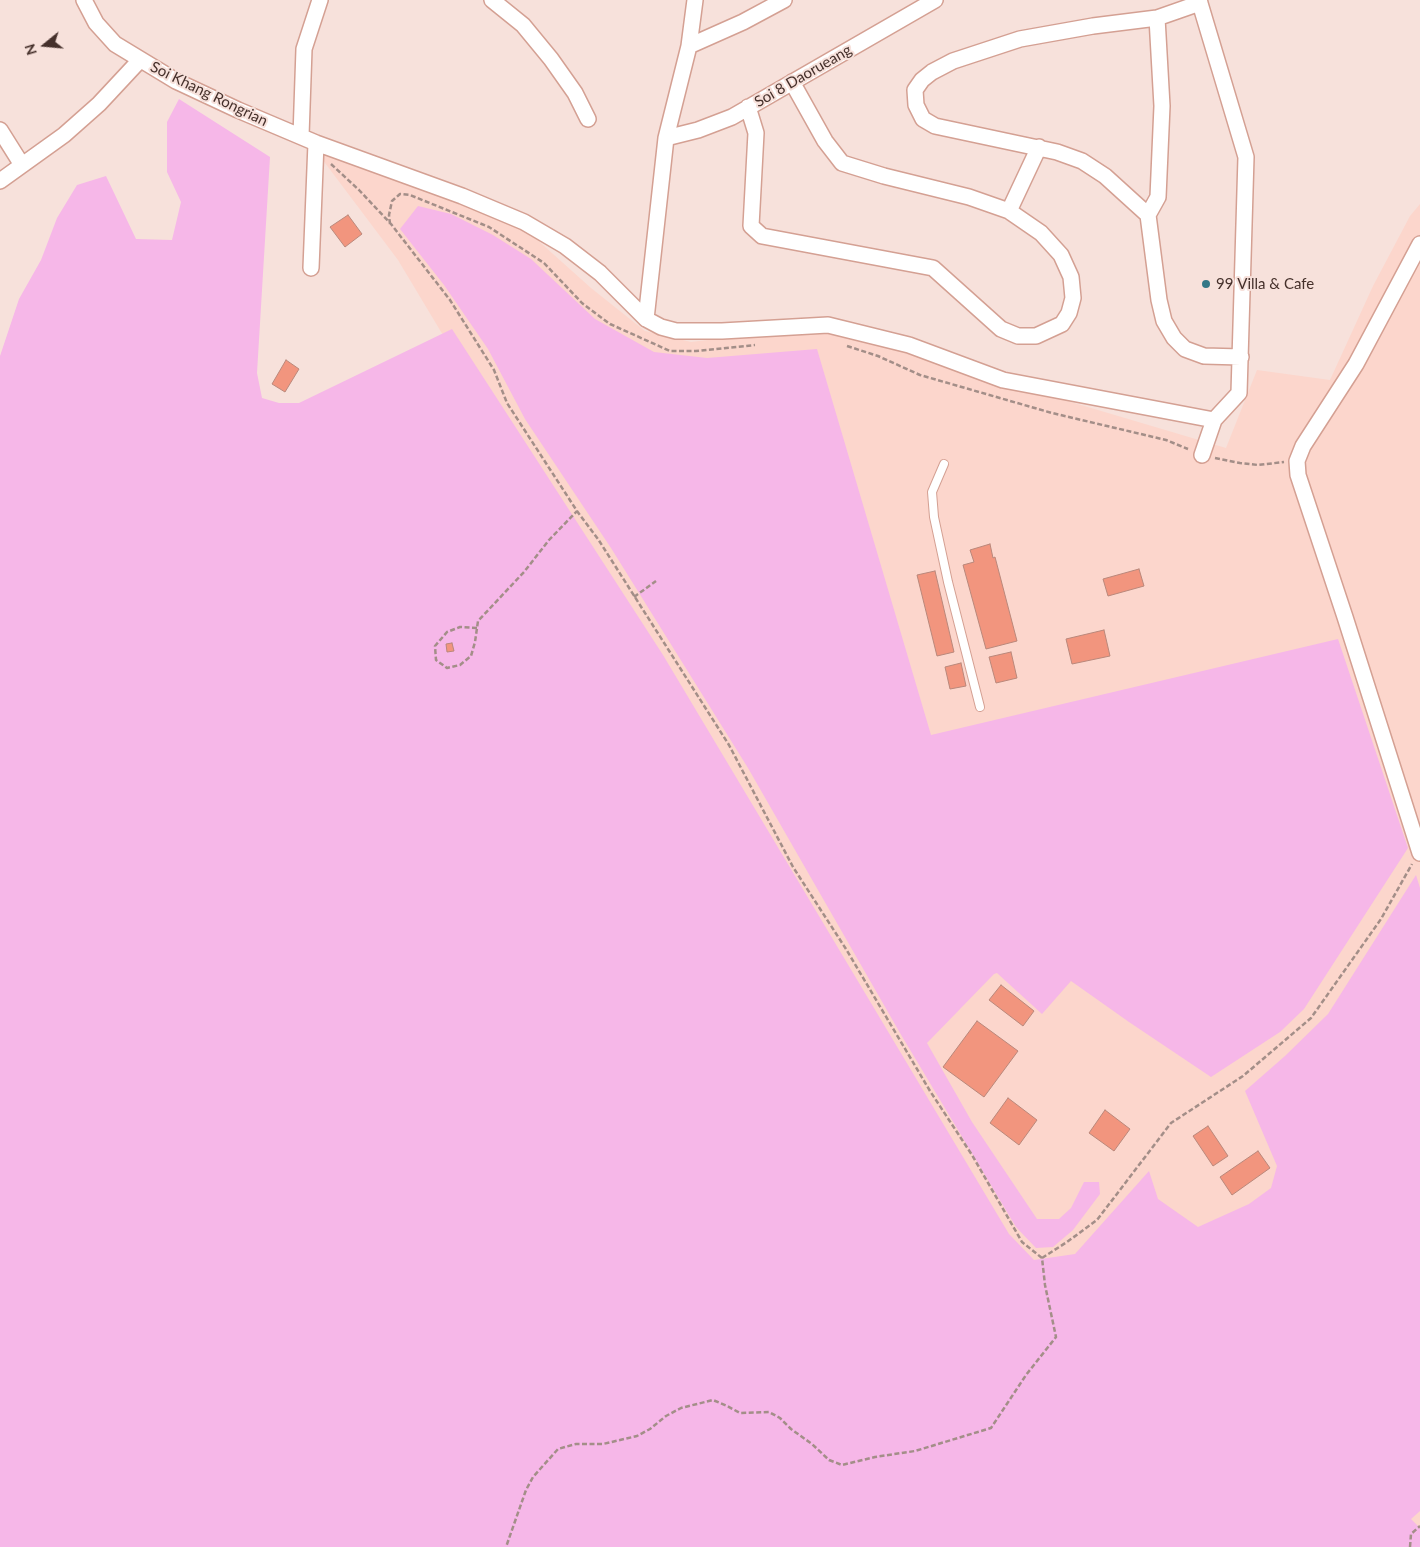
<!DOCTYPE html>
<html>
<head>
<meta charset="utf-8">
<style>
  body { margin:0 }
  #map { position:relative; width:1420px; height:1547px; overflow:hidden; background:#f7e1db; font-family:Lato,sans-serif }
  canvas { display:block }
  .north { position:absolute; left:20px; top:20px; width:50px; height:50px; -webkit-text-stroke:4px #f7e1db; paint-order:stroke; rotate:253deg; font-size:14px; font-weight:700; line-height:20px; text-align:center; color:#45302b }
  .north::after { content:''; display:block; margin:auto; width:18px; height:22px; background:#45302b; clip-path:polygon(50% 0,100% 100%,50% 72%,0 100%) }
</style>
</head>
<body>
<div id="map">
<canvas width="1420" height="1547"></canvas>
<div class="north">N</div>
</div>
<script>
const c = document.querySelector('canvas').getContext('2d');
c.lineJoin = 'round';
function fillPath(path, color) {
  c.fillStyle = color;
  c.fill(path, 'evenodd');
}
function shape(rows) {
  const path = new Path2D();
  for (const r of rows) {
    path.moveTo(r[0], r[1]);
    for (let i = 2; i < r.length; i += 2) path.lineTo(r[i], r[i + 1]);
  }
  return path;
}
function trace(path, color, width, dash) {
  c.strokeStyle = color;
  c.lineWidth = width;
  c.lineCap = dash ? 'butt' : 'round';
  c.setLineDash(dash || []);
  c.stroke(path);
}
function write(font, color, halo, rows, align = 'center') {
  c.font = font + ' Lato,sans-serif';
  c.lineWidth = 4;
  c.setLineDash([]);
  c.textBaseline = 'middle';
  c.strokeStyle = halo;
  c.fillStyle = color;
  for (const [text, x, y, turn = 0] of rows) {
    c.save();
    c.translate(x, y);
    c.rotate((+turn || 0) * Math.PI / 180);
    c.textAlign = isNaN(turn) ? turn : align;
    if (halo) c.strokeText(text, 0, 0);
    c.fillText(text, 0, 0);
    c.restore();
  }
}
fillPath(shape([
  [316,151,393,174,524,228,591,288,645,331,691,342,818,327,1226,448,1257,370,1330,380,1373,286,1410,216,1420,204,1420,1547,1042,1293,1004,1272,398,260]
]), '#fcd6cc');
fillPath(shape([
  [179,99,270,157,257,373,262,398,279,403,299,403,452,329,663,655,1009,1234,1034,1260,1075,1254,1149,1171,1158,1199,1198,1227,1249,1204,1271,1188,1277,1166,1245,1091,1285,1056,1328,1014,1416,875,1420,888,1420,1511,1411,1519,1420,1528,1420,1547,0,1547,0,356,19,299,41,260,57,218,77,185,106,176,136,239,172,240,181,202,167,172,167,122],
  [418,206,451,214,493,235,531,259,595,319,654,352,707,358,817,349,931,735,1338,639,1408,848,1304,1009,1280,1032,1211,1077,1129,1022,1071,981,1042,1014,997,973,994,974,927,1043,972,1122,1037,1219,1059,1219,1071,1208,1084,1182,1099,1182,1100,1194,1073,1230,1053,1247,1036,1248,1016,1227,900,1033,748,768,611,548,525,419,488,349,444,285,400,229]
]), '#f6b7e8');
const building = shape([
  [348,215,362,234,345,247,330,227,348,215],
  [286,360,299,369,285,392,272,384,286,360],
  [990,544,993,558,995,557,1017,641,986,649,963,565,974,562,970,550,990,544],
  [1139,569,1144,586,1108,596,1103,579,1139,569],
  [935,571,954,652,937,656,917,575,935,571],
  [1104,630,1110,656,1072,664,1066,639,1104,630],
  [452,643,454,651,447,652,446,644,452,643],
  [1011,652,1017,678,996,683,989,657,1011,652],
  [961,663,966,686,950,689,945,667,961,663],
  [1001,985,1034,1011,1023,1026,989,1000,1001,985],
  [977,1021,1018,1051,984,1097,943,1067,977,1021],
  [1008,1098,1037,1120,1019,1145,990,1123,1008,1098],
  [1105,1110,1130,1129,1114,1151,1089,1133,1105,1110],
  [1208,1126,1228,1156,1213,1166,1193,1136,1208,1126],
  [1258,1151,1270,1168,1232,1195,1220,1177,1258,1151]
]);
fillPath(building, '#f2957e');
trace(building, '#ba887b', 1);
const service = shape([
  [944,464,932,492,934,517,948,582,980,707]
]);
const minor = shape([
  [84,0,96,23,115,44,176,81,238,110,316,143,462,196,524,222,565,246,600,273,646,319,661,327,676,331,722,331,828,325,909,345,1003,380,1214,420],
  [492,0,523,25,551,59,575,93,588,119],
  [1199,0,1246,157,1239,393,1214,420,1202,455],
  [1200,3,1157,18,1093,26,1020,39,953,61,932,72,922,80,915,90,916,105,923,119,935,126,1057,152,1082,161,1105,176,1148,215,1159,300,1164,321,1174,338,1185,349,1204,356,1241,357],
  [689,46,743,22,784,0],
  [748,107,756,133,751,226,762,236,933,268,1001,329,1018,336,1036,336,1062,324,1069,313,1073,298,1071,277,1061,255,1041,233,1009,211,969,197,884,176,842,163,825,141,792,82],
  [0,130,22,165],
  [301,136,304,49,320,0],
  [666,138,698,130,732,117,935,0],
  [0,181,64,135,99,104,140,60],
  [1009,211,1039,147],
  [1148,215,1158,197,1162,106,1157,18],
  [1420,244,1356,364,1303,446,1297,461,1298,475,1345,617,1420,853],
  [311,268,316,143],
  [646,319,666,138,689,46,695,0]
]);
trace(service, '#d4a093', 10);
trace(minor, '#d4a093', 18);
trace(shape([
  [331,164,359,190,391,224,450,300,494,370,507,403,577,511,598,539,729,745,793,867,846,949,930,1091,972,1155,1022,1242,1042,1258,1045,1285,1056,1337,1026,1375,991,1428,915,1451,875,1457,842,1465,829,1460,812,1444,791,1429,780,1418,769,1412,740,1413,727,1406,713,1400,681,1408,666,1416,650,1429,637,1436,603,1444,576,1444,558,1449,533,1477,526,1490,506,1547],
  [390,224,389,215,392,201,400,194,410,195,489,227,544,263,582,303,610,324,670,351,696,351,755,345],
  [847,346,878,356,920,375,1052,413,1166,440,1188,449],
  [1215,458,1240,463,1258,465,1284,462],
  [634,597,656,581],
  [477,628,460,627,447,632,435,646,436,660,447,668,460,665,471,656,475,642,478,621,524,572,549,540,577,511],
  [1042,1258,1067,1242,1097,1220,1171,1123,1243,1076,1311,1018,1381,919,1412,864],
  [1410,1547,1411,1534,1420,1526]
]), '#a38e88', 2.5, [5, 2.5]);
trace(service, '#fff', 8);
trace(minor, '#fff', 15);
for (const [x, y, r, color] of [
  [1206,284,5,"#347887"]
]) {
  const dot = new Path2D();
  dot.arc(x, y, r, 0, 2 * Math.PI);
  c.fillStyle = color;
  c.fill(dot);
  trace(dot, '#f7e1db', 2);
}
write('15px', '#45302b', '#f7e1db', [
  ["Soi 8 Daorueang",803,76,-30],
  ["Soi Khang Rongrian",209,94,26]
]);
write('15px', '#45302b', '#f7e1db', [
  ["99 Villa & Cafe",1216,284]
], 'left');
</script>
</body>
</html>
